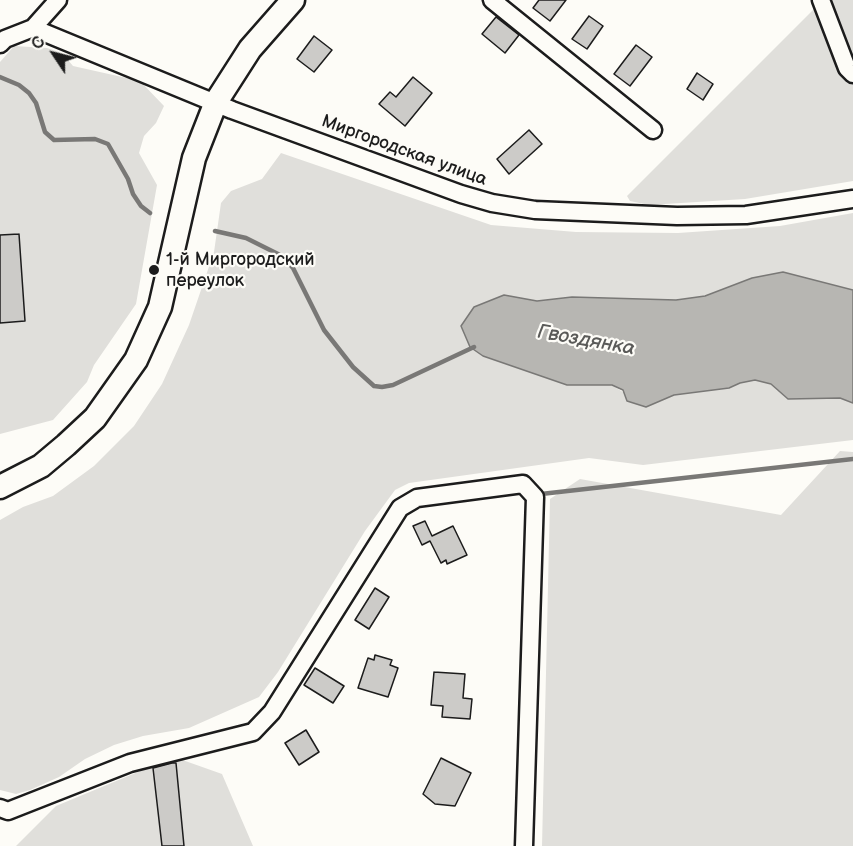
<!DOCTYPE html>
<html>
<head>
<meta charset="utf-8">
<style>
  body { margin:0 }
  #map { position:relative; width:853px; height:846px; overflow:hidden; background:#fdfcf7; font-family:"Balsamiq Sans",sans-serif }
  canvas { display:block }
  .north { position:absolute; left:24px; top:24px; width:60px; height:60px; -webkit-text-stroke:4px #fdfcf7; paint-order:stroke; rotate:305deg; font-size:16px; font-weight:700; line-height:24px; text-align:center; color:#1c1c1c }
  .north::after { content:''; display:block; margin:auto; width:21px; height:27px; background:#1c1c1c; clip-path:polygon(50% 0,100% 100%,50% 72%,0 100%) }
</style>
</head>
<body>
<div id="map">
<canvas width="853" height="846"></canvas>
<div class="north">С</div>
</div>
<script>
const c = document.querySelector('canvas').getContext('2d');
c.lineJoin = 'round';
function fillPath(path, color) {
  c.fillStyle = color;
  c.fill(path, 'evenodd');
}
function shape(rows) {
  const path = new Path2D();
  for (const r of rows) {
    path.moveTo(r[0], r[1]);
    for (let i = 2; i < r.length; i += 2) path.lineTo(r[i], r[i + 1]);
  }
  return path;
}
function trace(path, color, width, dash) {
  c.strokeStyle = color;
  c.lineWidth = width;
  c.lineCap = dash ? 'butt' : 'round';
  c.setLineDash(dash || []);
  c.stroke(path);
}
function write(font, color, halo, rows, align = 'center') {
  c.font = font + ' "Balsamiq Sans",sans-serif';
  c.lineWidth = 4.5;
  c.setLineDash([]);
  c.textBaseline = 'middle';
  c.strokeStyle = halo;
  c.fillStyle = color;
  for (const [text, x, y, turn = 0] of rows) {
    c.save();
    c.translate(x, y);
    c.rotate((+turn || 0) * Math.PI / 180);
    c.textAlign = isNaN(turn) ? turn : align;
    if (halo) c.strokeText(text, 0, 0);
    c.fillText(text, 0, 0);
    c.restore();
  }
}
fillPath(shape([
  [823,0,853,0,853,181,745,199,649,205,630,201,627,196],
  [14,46,47,48,62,53,73,66,140,81,164,106,156,123,144,136,139,153,157,185,136,304,94,365,87,382,53,420,0,434,0,62],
  [281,153,491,225,576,232,678,233,780,226,853,213,853,290,752,278,705,296,676,300,572,297,537,301,504,295,567,385,612,385,646,407,674,395,729,388,740,383,755,380,771,384,788,399,840,398,853,403,853,440,643,465,589,458,409,483,395,490,365,531,278,672,259,697,189,728,143,736,114,745,85,759,59,777,30,790,16,794,0,790,0,520,23,507,53,496,94,466,134,426,162,384,189,325,214,252,221,203,231,191,262,179],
  [840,451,853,452,853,846,542,846,550,499,580,479,781,515],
  [174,757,222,774,253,846,16,846,56,806]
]), '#e0dfdb');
const water = shape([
  [783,272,853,290,853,403,840,398,788,399,771,384,755,380,740,383,729,388,674,395,646,407,627,401,623,390,612,385,567,385,483,356,470,347,461,326,474,307,504,295,537,301,572,297,676,300,705,296,752,278,783,272]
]);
fillPath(water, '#b7b6b2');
trace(water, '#797876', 1.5);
trace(shape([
  [0,77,19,85,29,93,36,103,45,132,54,140,95,139,108,144,128,179,133,194,141,206,150,213],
  [215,231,246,238,282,256,293,268,324,330,353,367,374,386,382,387,393,385,474,347],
  [541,494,853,459]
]), '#797876', 4.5);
const building = shape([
  [539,0,566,0,550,21,533,8,539,0],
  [589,16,603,26,587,49,572,39,589,16],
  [496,17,519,35,505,53,482,34,496,17],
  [314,36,332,50,314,72,297,59,314,36],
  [636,45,652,57,630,86,614,74,636,45],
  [697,73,713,84,703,100,687,89,697,73],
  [413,77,432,93,405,126,379,104,390,92,396,97,413,77],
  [529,130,542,144,509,174,497,159,529,130],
  [19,234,25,321,0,323,0,235,19,234],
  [425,521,432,536,453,526,467,555,447,564,446,560,441,563,430,541,422,545,413,526,425,521],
  [375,588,389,597,369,629,355,620,375,588],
  [375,655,392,660,390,665,398,668,388,697,358,688,368,658,374,660,375,655],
  [315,668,344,686,333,703,304,685,315,668],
  [434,672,465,674,463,698,472,699,470,719,442,717,443,706,431,705,434,672],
  [306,730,319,752,299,765,285,743,306,730],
  [441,758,471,773,455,806,435,804,423,794,441,758],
  [172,763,176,763,184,846,162,846,153,768,172,763]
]);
fillPath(building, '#cccbc8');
trace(building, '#1c1c1c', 1.5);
const street = shape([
  [492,0,653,130],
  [821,0,847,68,853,74],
  [33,28,232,110,461,194,492,203,535,210,677,216,746,215,853,199],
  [0,44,5,39,33,28,58,0],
  [0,808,8,811,130,763,253,732,272,712,400,508,417,498,523,484,535,497,524,846]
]);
const secondary = shape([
  [0,487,41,466,66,445,95,418,136,360,160,307,194,158,216,102,250,49,293,0]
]);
trace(street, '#1c1c1c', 21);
trace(secondary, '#1c1c1c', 27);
trace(street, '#fdfcf7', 16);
trace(secondary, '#fdfcf7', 22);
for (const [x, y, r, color] of [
  [154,270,6,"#1c1c1c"]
]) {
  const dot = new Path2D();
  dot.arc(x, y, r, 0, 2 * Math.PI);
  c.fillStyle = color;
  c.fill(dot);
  trace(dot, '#fdfcf7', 2);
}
write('18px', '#1c1c1c', '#fdfcf7', [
  ["Миргородская улица",404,151,20]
]);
write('18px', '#1c1c1c', '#fdfcf7', [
  ["1-й Миргородский",166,260],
  ["переулок",166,281]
], 'left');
write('italic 20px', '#5a5a58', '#fdfcf7', [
  ["Гвоздянка",586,341,10]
]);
</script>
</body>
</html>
